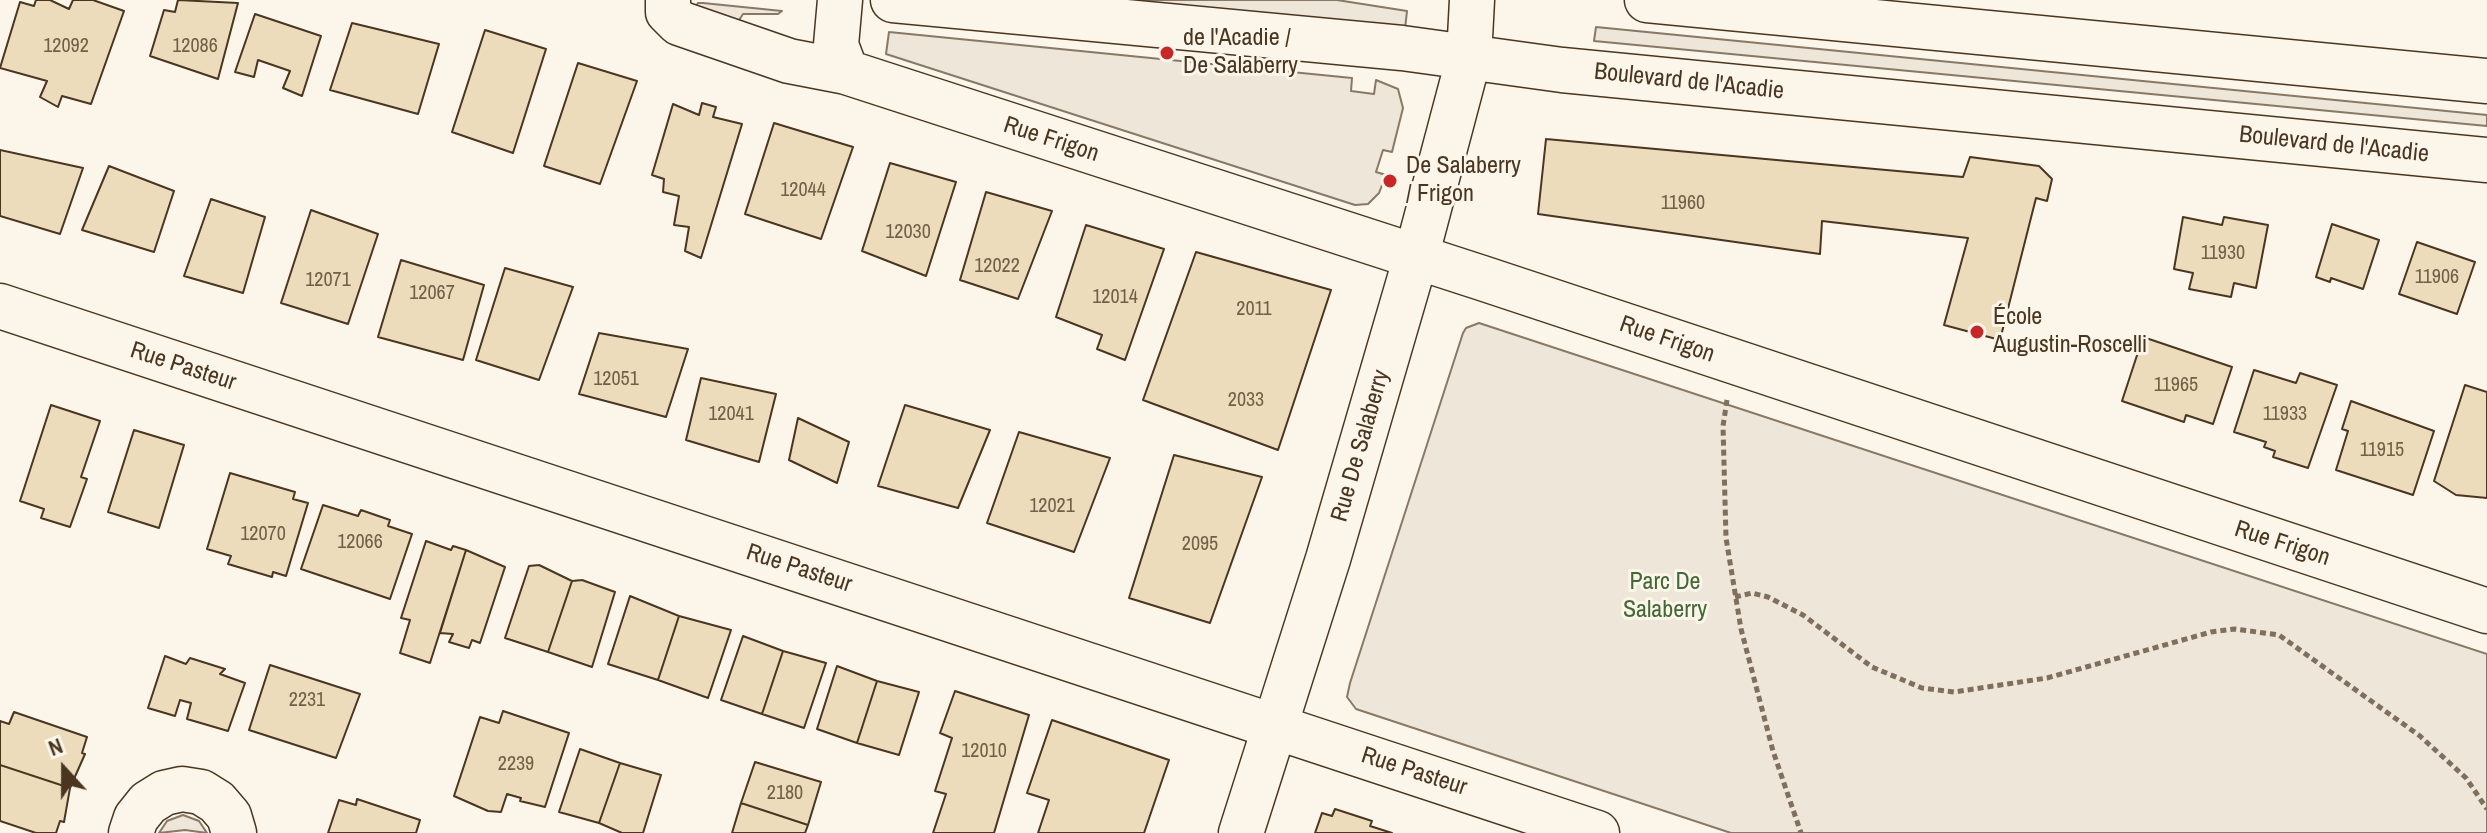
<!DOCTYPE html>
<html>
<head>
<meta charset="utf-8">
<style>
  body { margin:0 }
  #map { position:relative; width:2487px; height:833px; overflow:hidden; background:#fbf6e9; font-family:"Archivo Narrow",sans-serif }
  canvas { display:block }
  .north { position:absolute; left:24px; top:729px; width:80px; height:80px; -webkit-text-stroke:6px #fbf6e9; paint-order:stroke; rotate:339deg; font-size:22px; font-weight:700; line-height:32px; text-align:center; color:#4a3520 }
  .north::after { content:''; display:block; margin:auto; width:28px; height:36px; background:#4a3520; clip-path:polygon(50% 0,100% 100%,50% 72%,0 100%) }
</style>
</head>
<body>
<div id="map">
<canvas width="2487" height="833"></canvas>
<div class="north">N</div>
</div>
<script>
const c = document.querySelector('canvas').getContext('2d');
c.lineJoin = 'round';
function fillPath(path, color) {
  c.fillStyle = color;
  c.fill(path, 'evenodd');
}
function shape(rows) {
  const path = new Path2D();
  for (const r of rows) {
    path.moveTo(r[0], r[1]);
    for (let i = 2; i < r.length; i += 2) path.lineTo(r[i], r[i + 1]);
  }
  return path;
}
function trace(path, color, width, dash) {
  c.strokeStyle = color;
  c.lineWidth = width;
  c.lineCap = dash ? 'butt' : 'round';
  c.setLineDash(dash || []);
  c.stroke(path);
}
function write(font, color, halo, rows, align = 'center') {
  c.font = font + ' "Archivo Narrow",sans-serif';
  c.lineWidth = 6;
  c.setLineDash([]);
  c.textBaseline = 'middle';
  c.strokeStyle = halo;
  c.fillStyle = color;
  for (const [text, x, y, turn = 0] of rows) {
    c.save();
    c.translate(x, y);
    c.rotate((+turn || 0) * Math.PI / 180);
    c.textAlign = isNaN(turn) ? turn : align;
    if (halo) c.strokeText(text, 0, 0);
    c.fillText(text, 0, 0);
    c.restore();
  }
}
const green = shape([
  [1107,0,1337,0,1407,11,1405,29,1107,0],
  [698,3,703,3,782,11,778,14,743,14,736,25,695,7,698,3],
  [1596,27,2487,115,2487,126,1594,41,1596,27],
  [889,32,1352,78,1351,91,1374,94,1376,80,1398,89,1403,108,1392,152,1383,150,1376,172,1386,175,1379,193,1368,204,1355,205,886,54,889,32],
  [1479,323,2487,654,2487,833,1731,833,1356,709,1347,697,1350,683,1463,333,1466,328,1479,323],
  [183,815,199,821,207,833,185,830,159,833,167,821,183,815]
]);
fillPath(green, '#ede6d9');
trace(green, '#887966', 2);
const building = shape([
  [36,0,50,0,69,9,73,0,93,0,124,11,91,104,62,96,58,107,40,97,47,81,0,68,20,2,34,6,36,0],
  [178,0,238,3,218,79,150,56,164,10,175,12,178,0],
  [255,14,321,36,302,96,283,88,290,71,258,60,254,77,235,72,255,14],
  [352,23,439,44,418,114,330,90,352,23],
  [485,30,546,49,513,153,452,132,485,30],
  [578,63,637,81,600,184,544,166,578,63],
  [702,103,716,107,713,117,742,124,701,258,685,251,689,227,674,225,679,196,663,192,664,179,652,175,673,104,699,115,702,103],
  [774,123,853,147,821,239,745,214,774,123],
  [1546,139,1963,177,1970,157,2039,166,2052,179,2047,201,2036,198,2000,340,1944,325,1968,238,1822,221,1820,254,1538,214,1546,139],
  [0,150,83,168,60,234,0,216,0,150],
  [890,163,956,182,926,276,862,251,890,163],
  [109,166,174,191,154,252,82,230,109,166],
  [986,192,1052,211,1018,299,960,280,986,192],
  [211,199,265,217,243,293,184,276,211,199],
  [311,210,378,234,348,324,281,303,311,210],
  [2183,217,2222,225,2224,217,2268,225,2256,288,2234,283,2231,297,2189,289,2193,273,2174,269,2183,217],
  [2332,224,2379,240,2363,289,2331,278,2330,282,2316,277,2332,224],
  [1086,225,1164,249,1125,360,1097,349,1102,335,1056,317,1086,225],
  [2417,242,2475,262,2457,314,2399,294,2417,242],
  [1196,252,1331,290,1278,450,1143,400,1196,252],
  [401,260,484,285,463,360,378,337,401,260],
  [505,268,573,287,539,380,476,360,505,268],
  [599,333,688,349,666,417,579,394,599,333],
  [2143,337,2232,367,2213,424,2186,415,2184,422,2122,401,2143,337],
  [2254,370,2296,383,2300,373,2337,385,2308,468,2273,457,2275,451,2264,447,2266,442,2234,432,2254,370],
  [701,378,776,394,759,462,686,440,701,378],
  [2465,385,2487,392,2487,498,2456,495,2434,481,2465,385],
  [2351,401,2434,431,2413,495,2336,470,2348,431,2342,429,2351,401],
  [51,405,100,421,81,477,87,479,70,527,41,518,44,509,20,501,51,405],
  [905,405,990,430,958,508,878,486,905,405],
  [798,418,849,442,837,483,789,460,798,418],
  [134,430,184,445,159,528,108,512,134,430],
  [1019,432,1110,458,1074,552,987,523,1019,432],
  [1174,455,1262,477,1210,623,1129,598,1174,455],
  [230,473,295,492,293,499,308,503,286,576,273,572,272,577,228,564,231,556,207,549,230,473],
  [323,505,358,516,361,510,390,520,388,526,412,534,390,599,301,569,323,505],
  [426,541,451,550,453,546,466,550,430,663,400,653,410,620,401,618,426,541],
  [466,550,505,567,480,643,472,640,469,648,449,642,453,634,440,633,466,550],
  [539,565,572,581,548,652,505,638,529,566,539,565],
  [582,580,615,592,592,667,548,652,572,581,582,580],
  [630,596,679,616,658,680,608,664,630,596],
  [679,616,731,630,708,698,658,680,679,616],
  [743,636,783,651,762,714,721,700,743,636],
  [783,651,826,663,804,728,762,714,783,651],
  [165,656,186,664,190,658,225,669,220,674,245,683,228,731,187,719,191,703,180,700,175,716,148,708,165,656],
  [270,665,360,694,336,758,249,730,270,665],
  [837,666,877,681,857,743,817,729,837,666],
  [877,681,919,692,899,755,857,743,877,681],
  [955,691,1029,715,994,833,933,833,946,794,935,791,952,738,940,733,955,691],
  [503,711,569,733,545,807,520,801,521,798,507,794,501,812,488,811,454,796,480,717,499,723,503,711],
  [14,712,87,737,82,753,85,754,70,788,0,765,0,721,9,724,14,712],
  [1052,720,1169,760,1144,833,1038,833,1049,800,1027,793,1052,720],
  [580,749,620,763,599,823,559,812,580,749],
  [755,762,821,782,808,825,741,803,755,762],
  [620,763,661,775,643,833,622,833,599,823,620,763],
  [0,765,70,788,64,822,60,821,56,833,36,833,0,821,0,765],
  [357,799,420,820,416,833,328,833,339,800,356,805,357,799],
  [741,803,808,825,805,833,732,833,741,803],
  [1335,809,1372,821,1370,826,1392,833,1315,833,1322,813,1332,816,1335,809]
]);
fillPath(building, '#ecdcbc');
trace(building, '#4a3520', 2);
const minor = shape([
  [668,0,668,12,679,23,789,61,846,72,1482,278,2487,611],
  [840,0,836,45,846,72],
  [0,306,1597,833],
  [131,833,136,818,148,803,164,793,182,789,201,792,217,802,229,816,234,833]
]);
const major = shape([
  [893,0,1402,48,1562,70,2487,160],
  [1647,0,2487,81],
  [1241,833,1328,559,1416,257,1469,57,1472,0]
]);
trace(minor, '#4a3520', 47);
trace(major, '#4a3520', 47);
trace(shape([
  [1727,400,1723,426,1726,538,1741,629,1773,751,1801,833],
  [1735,597,1752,593,1768,597,1803,615,1872,667,1922,688,1954,692,2047,678,2211,632,2235,629,2279,635,2420,736,2466,778,2487,809]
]), '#7f6f5c', 5, [6, 4]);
trace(minor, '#fbf6e9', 44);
trace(major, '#fbf6e9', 44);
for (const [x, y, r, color] of [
  [1167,53,8,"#c62828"],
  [1390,181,8,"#c62828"],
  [1977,332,8,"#c62828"]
]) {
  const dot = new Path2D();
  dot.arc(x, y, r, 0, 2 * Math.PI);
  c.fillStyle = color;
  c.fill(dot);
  trace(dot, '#fbf6e9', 3);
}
write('20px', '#725f47', null, [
  ["12092",66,47],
  ["12086",195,47],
  ["12044",803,191],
  ["11960",1683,204],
  ["12030",908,233],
  ["11930",2223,254],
  ["12022",997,267],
  ["11906",2437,278],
  ["12071",328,281],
  ["12067",432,294],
  ["12014",1115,298],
  ["2011",1254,310],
  ["12051",616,380],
  ["11965",2176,386],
  ["2033",1246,401],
  ["12041",731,415],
  ["11933",2285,415],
  ["11915",2382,451],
  ["12021",1052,507],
  ["12070",263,535],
  ["12066",360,543],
  ["2095",1200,545],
  ["2231",307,701],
  ["12010",984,752],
  ["2239",516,765],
  ["2180",785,794]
]);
write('24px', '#4a3520', '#fbf6e9', [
  ["de l'Acadie /",1183,39],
  ["De Salaberry",1183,67],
  ["De Salaberry",1406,167],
  ["/ Frigon",1406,195],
  ["École",1993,318],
  ["Augustin-Roscelli",1993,346]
], 'left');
write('24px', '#4a3520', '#fbf6e9', [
  ["Boulevard de l'Acadie",1689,82,6],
  ["Rue Frigon",1051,140,18],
  ["Boulevard de l'Acadie",2334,145,6],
  ["Rue Frigon",1667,340,19],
  ["Rue Pasteur",183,367,18],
  ["Rue De Salaberry",1361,446,-74],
  ["Rue Frigon",2282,544,18],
  ["Rue Pasteur",799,569,18],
  ["Rue Pasteur",1414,772,18]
]);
write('24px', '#436837', '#fbf6e9', [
  ["Parc De",1665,583],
  ["Salaberry",1665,611]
]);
</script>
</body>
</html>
